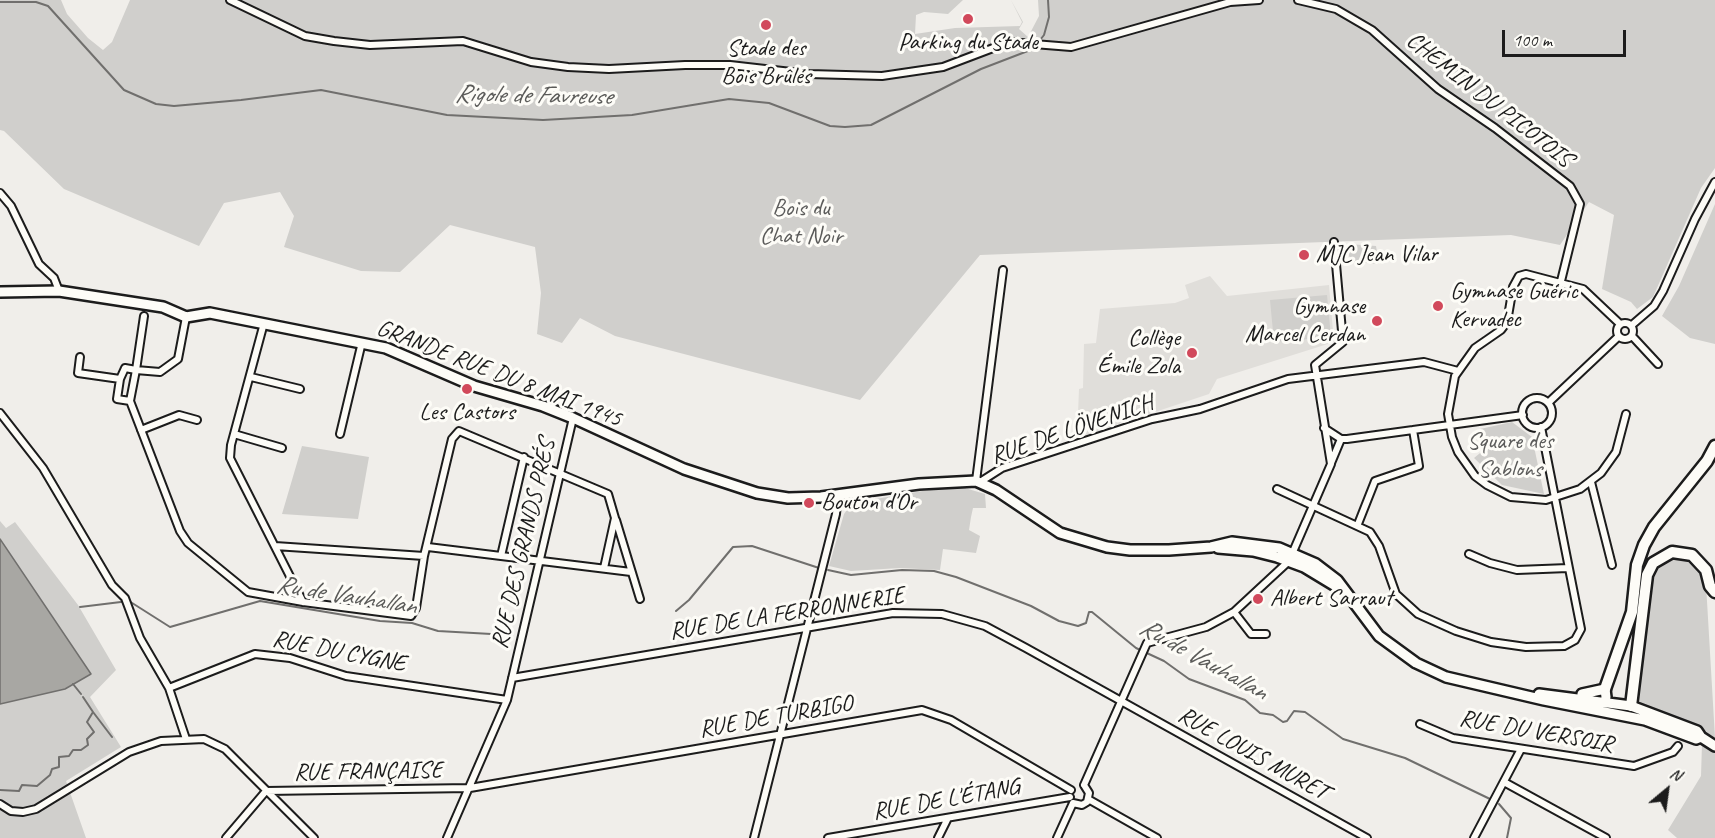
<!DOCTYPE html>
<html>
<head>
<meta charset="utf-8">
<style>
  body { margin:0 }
  #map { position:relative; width:1715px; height:838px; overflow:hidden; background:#f0eeea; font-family:Caveat,sans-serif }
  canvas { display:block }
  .north { position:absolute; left:1637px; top:760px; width:60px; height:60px; -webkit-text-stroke:4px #fdfcf7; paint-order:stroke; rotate:29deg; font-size:16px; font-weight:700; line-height:24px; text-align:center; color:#1c1c1c }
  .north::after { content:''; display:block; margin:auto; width:21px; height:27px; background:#1c1c1c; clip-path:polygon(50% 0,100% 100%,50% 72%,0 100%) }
  .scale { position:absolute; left:1502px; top:30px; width:124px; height:27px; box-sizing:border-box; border:3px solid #1c1c1c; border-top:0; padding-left:8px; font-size:18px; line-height:21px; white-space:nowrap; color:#1c1c1c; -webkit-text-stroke:4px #fdfcf7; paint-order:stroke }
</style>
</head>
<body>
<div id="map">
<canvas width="1715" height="838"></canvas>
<div class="north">N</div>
<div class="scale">100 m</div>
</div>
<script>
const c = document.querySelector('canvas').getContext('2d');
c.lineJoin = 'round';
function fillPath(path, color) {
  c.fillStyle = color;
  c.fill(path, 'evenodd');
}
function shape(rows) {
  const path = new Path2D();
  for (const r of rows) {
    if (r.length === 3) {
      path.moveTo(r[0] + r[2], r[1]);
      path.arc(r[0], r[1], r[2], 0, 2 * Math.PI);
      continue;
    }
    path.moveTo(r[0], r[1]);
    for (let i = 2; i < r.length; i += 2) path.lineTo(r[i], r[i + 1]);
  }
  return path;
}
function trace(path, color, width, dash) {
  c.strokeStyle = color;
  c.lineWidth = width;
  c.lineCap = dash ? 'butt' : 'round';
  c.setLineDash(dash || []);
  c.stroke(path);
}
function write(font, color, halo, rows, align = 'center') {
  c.font = font + ' Caveat,sans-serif';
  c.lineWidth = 6;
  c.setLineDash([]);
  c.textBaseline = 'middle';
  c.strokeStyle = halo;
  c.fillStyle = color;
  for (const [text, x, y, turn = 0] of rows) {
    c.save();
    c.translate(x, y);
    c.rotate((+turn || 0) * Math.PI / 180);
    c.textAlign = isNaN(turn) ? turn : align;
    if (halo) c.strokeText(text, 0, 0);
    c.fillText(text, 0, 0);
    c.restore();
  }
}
fillPath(shape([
  [1210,276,1227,296,1329,285,1334,342,1217,379,1209,394,1077,438,1079,389,1083,388,1084,344,1096,343,1100,309,1175,303,1189,298,1185,285]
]), '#e0deda');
fillPath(shape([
  [0,0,61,0,67,14,88,38,103,50,112,42,130,0,963,0,948,14,924,12,916,15,915,34,955,28,1020,26,1022,22,1011,0,1023,22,1019,29,1028,37,1039,16,1038,0,1715,0,1715,168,1701,188,1653,297,1637,309,1631,302,1602,289,1614,215,1589,202,1560,245,1511,235,980,255,860,400,615,336,580,318,562,343,537,334,541,293,535,247,450,225,400,272,361,271,284,247,294,216,280,192,224,203,199,246,64,189,4,131,0,130],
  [1715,204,1715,344,1690,338,1662,316,1679,286],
  [1348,244,1376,246,1379,264,1352,262,1349,256],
  [1327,295,1331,337,1274,342,1270,300],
  [1512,422,1532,437,1544,494,1502,485,1474,458,1485,449,1480,429],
  [302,446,369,457,358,519,282,514],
  [940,488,965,488,985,494,986,508,973,508,971,517,969,530,980,536,976,553,943,549,940,570,900,568,851,571,829,566,844,514,852,503],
  [0,521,6,528,15,522,78,605,116,670,90,697,121,747,66,781,86,838,0,838],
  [1673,556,1690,558,1702,568,1706,584,1715,738,1687,722,1641,703,1637,697,1653,567],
  [1702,744,1715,752,1715,838,1677,838,1668,830,1701,776]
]), '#d0cfcc');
const water = shape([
  [0,539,91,674,65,689,0,704,0,539]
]);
fillPath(water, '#a8a7a3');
trace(water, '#706f6d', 1.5);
trace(shape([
  [0,2,36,2,48,6,124,90,156,104,174,106,241,100,321,90,447,115,543,120,632,115,729,99,769,103,830,126,845,127,871,125,981,69,1033,49,1044,35,1049,17,1048,0],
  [828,570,851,575,902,570,934,571,956,577,1031,606,1059,621,1078,626,1086,623,1089,612,1092,612,1136,648,1164,661,1189,679,1245,700,1260,713,1273,715,1283,722,1287,721,1294,711,1305,712,1343,739,1405,758,1490,799],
  [80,607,129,601,170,627,260,601,380,621,412,623,438,631,509,635],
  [676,611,689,600,733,547,752,546,819,568],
  [73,684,81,694],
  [93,712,112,737],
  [0,790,19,791,22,785,37,786,50,775,52,769,59,767,59,757,69,756,73,750,81,750,88,745,87,739,94,732,87,722,93,712,83,697],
  [1499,804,1511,818,1507,838]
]), '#706f6d', 2);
const minor = shape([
  [230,0,305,36,334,41,370,45,463,41,531,62,568,67,609,69,685,65,730,65,809,74,882,76,943,67,1009,42,1071,47,1230,2,1259,0],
  [1298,0,1336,9,1372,30,1438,89,1495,128,1570,186,1580,204,1561,281],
  [0,193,11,206,39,264,54,278,59,291],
  [186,317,178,359,160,372,136,370,130,401,180,531,188,543,248,592,303,602,411,616,416,608,424,556,452,439,459,431,608,494,615,518,604,568],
  [1625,331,8],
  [264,323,231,445,230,458,303,602],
  [1620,324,1583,289,1526,274,1519,276,1513,287,1507,322,1501,330,1475,348,1455,376,1448,414,1452,437,1458,452,1475,476,1487,485,1511,497,1546,500,1580,489,1601,473,1616,452,1626,414],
  [1632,325,1654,306,1663,291,1695,219,1715,182],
  [1632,336,1658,364],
  [80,357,78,373,120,379],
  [251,377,300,389],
  [1537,413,15],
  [130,401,117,399,120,379,125,368,136,370,144,316],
  [1548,403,1619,336],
  [0,413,43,468,112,585,125,598,140,638,169,688,186,739],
  [1324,428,1341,439,1347,439,1523,415],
  [141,430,179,415,197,420],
  [234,434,282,448],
  [340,434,362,342],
  [1331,463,1341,439],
  [976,481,1003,270],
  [980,482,1002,468,1152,419,1200,409,1288,379,1424,362,1458,371],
  [1591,482,1612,565],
  [1277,489,1370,532,1379,546,1396,594,1418,614,1456,631,1491,642,1526,647,1564,646,1575,640,1581,629,1541,427],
  [616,520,640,599],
  [1358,524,1375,481,1419,466,1413,430],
  [275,546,424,556],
  [428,547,631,572],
  [1469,554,1490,563,1517,570,1568,568],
  [501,556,524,457],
  [1234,612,1251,634,1266,634],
  [512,678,893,613,942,614,985,626,1026,648,1367,838],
  [169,688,255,654,290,658,346,676,507,700],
  [1420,724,1453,738,1634,766,1673,752,1678,746],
  [1504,782,1606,838],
  [1084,785,1147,643,1206,627,1234,612,1289,561,1331,464,1315,365,1343,342,1334,242],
  [1088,799,1157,838],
  [1073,803,1082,805,1087,802,1089,793,1084,785],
  [0,804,11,811,23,812,36,809,129,752,161,741,204,739,225,749,314,838],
  [226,838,266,791,470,788,922,710,951,720,1071,790],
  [447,838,507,700,573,418],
  [754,838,836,514,838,495],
  [828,838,1070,797],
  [938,838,948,818],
  [1057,838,1073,803],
  [1474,838,1521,749]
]);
const secondary = shape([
  [0,292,59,291,163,307,186,317,210,313,386,348,474,386,543,406,573,418,684,469,757,493,788,498,821,497,919,484,976,481,996,490,1060,533,1107,547,1130,550,1169,550,1211,547,1232,542,1279,548,1316,564,1337,580,1379,636,1416,663,1446,677,1544,700,1645,720,1696,739,1701,737],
  [1218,548,1253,551,1277,557,1304,567,1337,587],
  [1539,694,1631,706,1697,731,1701,737,1715,746],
  [1582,694,1605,689,1606,697]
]);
const primary = shape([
  [1605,689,1632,612,1637,565,1644,545,1654,527,1707,461,1715,446],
  [1631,706,1647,575,1653,563,1672,552,1692,555,1706,570,1710,586,1715,592]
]);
trace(minor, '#1c1c1c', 10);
trace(secondary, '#1c1c1c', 14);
trace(primary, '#1c1c1c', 15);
trace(minor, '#fdfcf7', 6);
trace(secondary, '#fdfcf7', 9);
trace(primary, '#fdfcf7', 10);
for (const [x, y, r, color] of [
  [968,19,6,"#d1495b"],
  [766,25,6,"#d1495b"],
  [1304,255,6,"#d1495b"],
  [1438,306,6,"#d1495b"],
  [1377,321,6,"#d1495b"],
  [1192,353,6,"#d1495b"],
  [467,389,6,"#d1495b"],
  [809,503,6,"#d1495b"],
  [1258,599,6,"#d1495b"]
]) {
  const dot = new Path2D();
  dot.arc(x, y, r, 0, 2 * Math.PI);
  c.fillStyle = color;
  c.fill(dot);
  trace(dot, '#fdfcf7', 2);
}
write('24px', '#1c1c1c', '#fdfcf7', [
  ["Parking du Stade",968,43,"center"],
  ["Stade des",766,49,"center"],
  ["Bois Brûlés",766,77,"center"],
  ["MJC Jean Vilar",1316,255],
  ["Gymnase Guéric",1450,292],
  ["Kervadec",1450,320],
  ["Gymnase",1365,307,"right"],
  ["Marcel Cerdan",1365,335,"right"],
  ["Collège",1180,339,"right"],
  ["Émile Zola",1180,367,"right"],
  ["Les Castors",467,413,"center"],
  ["Bouton d'Or",821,503],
  ["Albert Sarraut",1270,599]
], 'left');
write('24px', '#1c1c1c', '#fdfcf7', [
  ["CHEMIN DU PICOTOIS",1489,100,38],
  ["GRANDE RUE DU 8 MAI 1945",499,374,21],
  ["RUE DE LÖVENICH",1072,430,-19],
  ["RUE DES GRANDS PRÉS",524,544,-77],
  ["RUE DE LA FERRONNERIE",787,614,-9],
  ["RUE DU CYGNE",339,652,11],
  ["RUE DE TURBIGO",776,717,-10],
  ["RUE DU VERSOIR",1536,732,10],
  ["RUE LOUIS MURET",1253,754,29],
  ["RUE FRANÇAISE",368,772,-1],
  ["RUE DE L'ÉTANG",946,800,-10]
]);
write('24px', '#5b5b5a', '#fdfcf7', [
  ["Bois du",801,209],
  ["Chat Noir",801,237],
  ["Square des",1510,442],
  ["Sablons",1510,470]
]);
write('italic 26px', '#5b5b59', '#fdfcf7', [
  ["Rigole de Favreuse",533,96,1],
  ["Ru de Vauhallan",346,596,9],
  ["Ru de Vauhallan",1203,660,29]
]);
</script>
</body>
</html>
